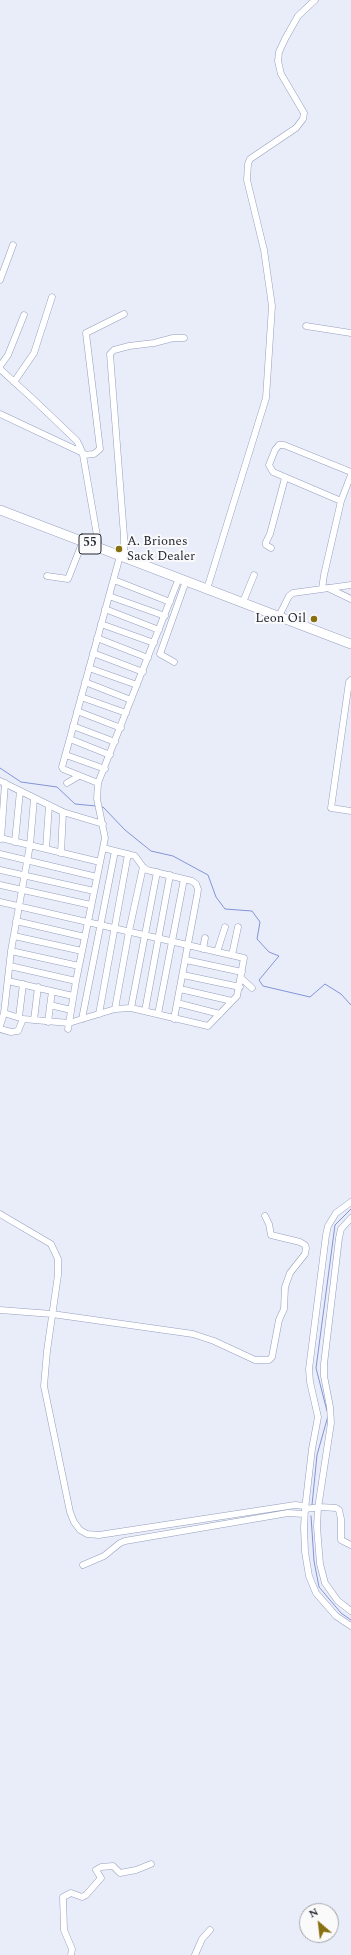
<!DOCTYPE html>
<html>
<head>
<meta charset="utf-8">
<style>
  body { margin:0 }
  #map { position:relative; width:351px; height:1955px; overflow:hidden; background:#e9edfa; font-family:Spectral,serif }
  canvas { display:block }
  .north { position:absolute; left:299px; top:1903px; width:40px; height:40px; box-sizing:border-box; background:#fafafa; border:1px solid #a4a5aa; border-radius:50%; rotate:332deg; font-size:11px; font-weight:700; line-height:16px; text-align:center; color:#222632 }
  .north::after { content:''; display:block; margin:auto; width:14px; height:18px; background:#886f10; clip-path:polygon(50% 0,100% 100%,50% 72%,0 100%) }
</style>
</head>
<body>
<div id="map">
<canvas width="351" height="1955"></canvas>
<div class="north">N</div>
</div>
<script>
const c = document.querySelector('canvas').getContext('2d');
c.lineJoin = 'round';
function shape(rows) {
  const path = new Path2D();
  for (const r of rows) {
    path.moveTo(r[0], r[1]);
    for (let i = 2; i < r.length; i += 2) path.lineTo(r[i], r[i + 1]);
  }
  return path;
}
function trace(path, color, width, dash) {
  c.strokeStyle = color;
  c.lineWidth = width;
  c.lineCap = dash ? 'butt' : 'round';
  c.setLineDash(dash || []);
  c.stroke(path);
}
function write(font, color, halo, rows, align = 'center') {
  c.font = font + ' Spectral,serif';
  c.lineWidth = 4;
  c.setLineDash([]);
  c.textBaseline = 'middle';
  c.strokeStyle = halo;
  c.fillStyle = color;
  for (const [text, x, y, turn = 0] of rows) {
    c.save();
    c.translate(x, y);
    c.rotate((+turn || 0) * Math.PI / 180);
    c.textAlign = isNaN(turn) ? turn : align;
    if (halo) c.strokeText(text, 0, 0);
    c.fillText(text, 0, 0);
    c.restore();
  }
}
trace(shape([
  [0,768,21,782,57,787,75,804,96,806],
  [101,807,103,807,125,830,151,851,173,856,208,875,216,897,225,909,252,911,260,922,257,939,269,952,279,956,259,980,263,986,310,997,325,984,341,994,351,1005],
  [327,1411,316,1368,335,1225,351,1209],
  [312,1505,317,1455,328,1416],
  [311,1516,314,1561,319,1587,341,1613,351,1620]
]), '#8394d7', 1);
const minor = shape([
  [0,280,13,245],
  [306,326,351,333],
  [0,366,8,355,24,315],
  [0,369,33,399,77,441,80,447,83,455,99,547],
  [14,382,34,353,52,297],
  [0,414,83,453],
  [83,455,94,454,100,449,86,333,124,314],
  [341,501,273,472,269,465,275,450,279,445,284,445,351,472],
  [271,548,266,545,266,542,270,534,285,478],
  [124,557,124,536,110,354,114,350,129,346,154,343,173,338,184,338],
  [47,576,68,579,83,541],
  [114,580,170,602],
  [328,588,351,599],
  [207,589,266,398,272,306,264,250,247,180,248,164,250,159,296,128,303,119,304,113,281,74,278,61,279,52,285,39,298,16,315,0],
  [322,589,324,575,341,501,351,475],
  [109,596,165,616],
  [243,602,254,575],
  [105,609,159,630],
  [279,616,289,596,293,593,351,585],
  [101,624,154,643],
  [97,638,148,658],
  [93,653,143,672],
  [174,662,160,654,186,581],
  [89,668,137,685],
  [351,680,349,682,331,808,351,811],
  [85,682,131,700],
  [81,697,126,713],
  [77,711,121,728],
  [73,726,115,742],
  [70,739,110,755],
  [66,755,105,769],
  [0,781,63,812,103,824],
  [67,783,79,776],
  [98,783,63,769,62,767,120,556],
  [0,838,100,862],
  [1,839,5,783],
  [15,842,20,791],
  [103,848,135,856,143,867,147,870,192,881,196,884,198,889,197,896,174,1019],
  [46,849,49,805],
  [61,853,63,812],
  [0,854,97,877],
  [0,870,94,891],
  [0,885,91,905],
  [0,902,244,958,237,996,208,1026,131,1008,115,1009,69,1023,23,1019,4,1013],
  [16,921,85,937],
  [14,936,82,951],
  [203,949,205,938],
  [11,951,79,966],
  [217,952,225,927],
  [232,955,238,927],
  [186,960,242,972],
  [10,966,76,981],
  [183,975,240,987],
  [241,978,252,988],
  [8,981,73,996],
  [180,989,232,1001],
  [177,1003,220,1014],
  [50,1005,71,1010],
  [131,1008,157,872],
  [115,1009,129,931,143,867],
  [145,1011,170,875],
  [99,1014,128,854],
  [158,1014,184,879],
  [19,1017,23,984],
  [82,1019,115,851],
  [34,1020,38,987],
  [48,1022,52,991],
  [0,1026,4,1013,11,951,30,845,34,799],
  [0,1029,11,1032,18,1031,23,1019],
  [68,1029,76,981,105,838,97,799,98,783,179,578],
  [351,1202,336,1213,328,1226,326,1235,309,1369,310,1382,318,1417,312,1449,305,1509,304,1528,305,1552,309,1576,316,1593,336,1616,351,1626],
  [0,1214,51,1244,58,1259,58,1275,47,1351,44,1386,70,1512,74,1522,80,1530,87,1534,99,1535,295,1505,305,1506],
  [351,1218,341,1229,339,1238,324,1364,324,1376,330,1407,331,1423,318,1508,317,1527,320,1564,325,1583,338,1601,351,1611],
  [0,1310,52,1314,193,1334,214,1341,255,1360,269,1360,272,1357,279,1320,284,1309,285,1287,290,1273,305,1254,306,1248,305,1245,300,1242,271,1235,269,1224,265,1216],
  [305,1509,321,1507,336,1508,339,1510,341,1519,341,1540,351,1545],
  [83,1565,104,1556,120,1543,125,1541,288,1513,304,1514],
  [71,1955,72,1949,64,1930,63,1897,71,1893,82,1897,86,1895,101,1878,96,1870,101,1867,113,1866,120,1873,136,1870,151,1864],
  [195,1955,202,1939,210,1930]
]);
const highway = shape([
  [0,510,351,644]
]);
trace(minor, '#959ebd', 7);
trace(highway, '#959ebd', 10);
trace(minor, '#fff', 6);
trace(highway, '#fff', 9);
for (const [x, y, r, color] of [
  [119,549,4,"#886f10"],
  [314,619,4,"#886f10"]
]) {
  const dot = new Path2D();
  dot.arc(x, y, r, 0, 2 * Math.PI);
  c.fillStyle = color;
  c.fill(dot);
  trace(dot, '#fafafa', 1.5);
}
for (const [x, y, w] of [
  [90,544,22]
]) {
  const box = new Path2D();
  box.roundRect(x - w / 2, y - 10, w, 20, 3);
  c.fillStyle = '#fafafa';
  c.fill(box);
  trace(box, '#222632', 1);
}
write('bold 12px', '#222632', null, [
  ["55",90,544]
]);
write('13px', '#222632', '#fafafa', [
  ["A. Briones",127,542],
  ["Sack Dealer",127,557],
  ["Leon Oil",306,619,"right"]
], 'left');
</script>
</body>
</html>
